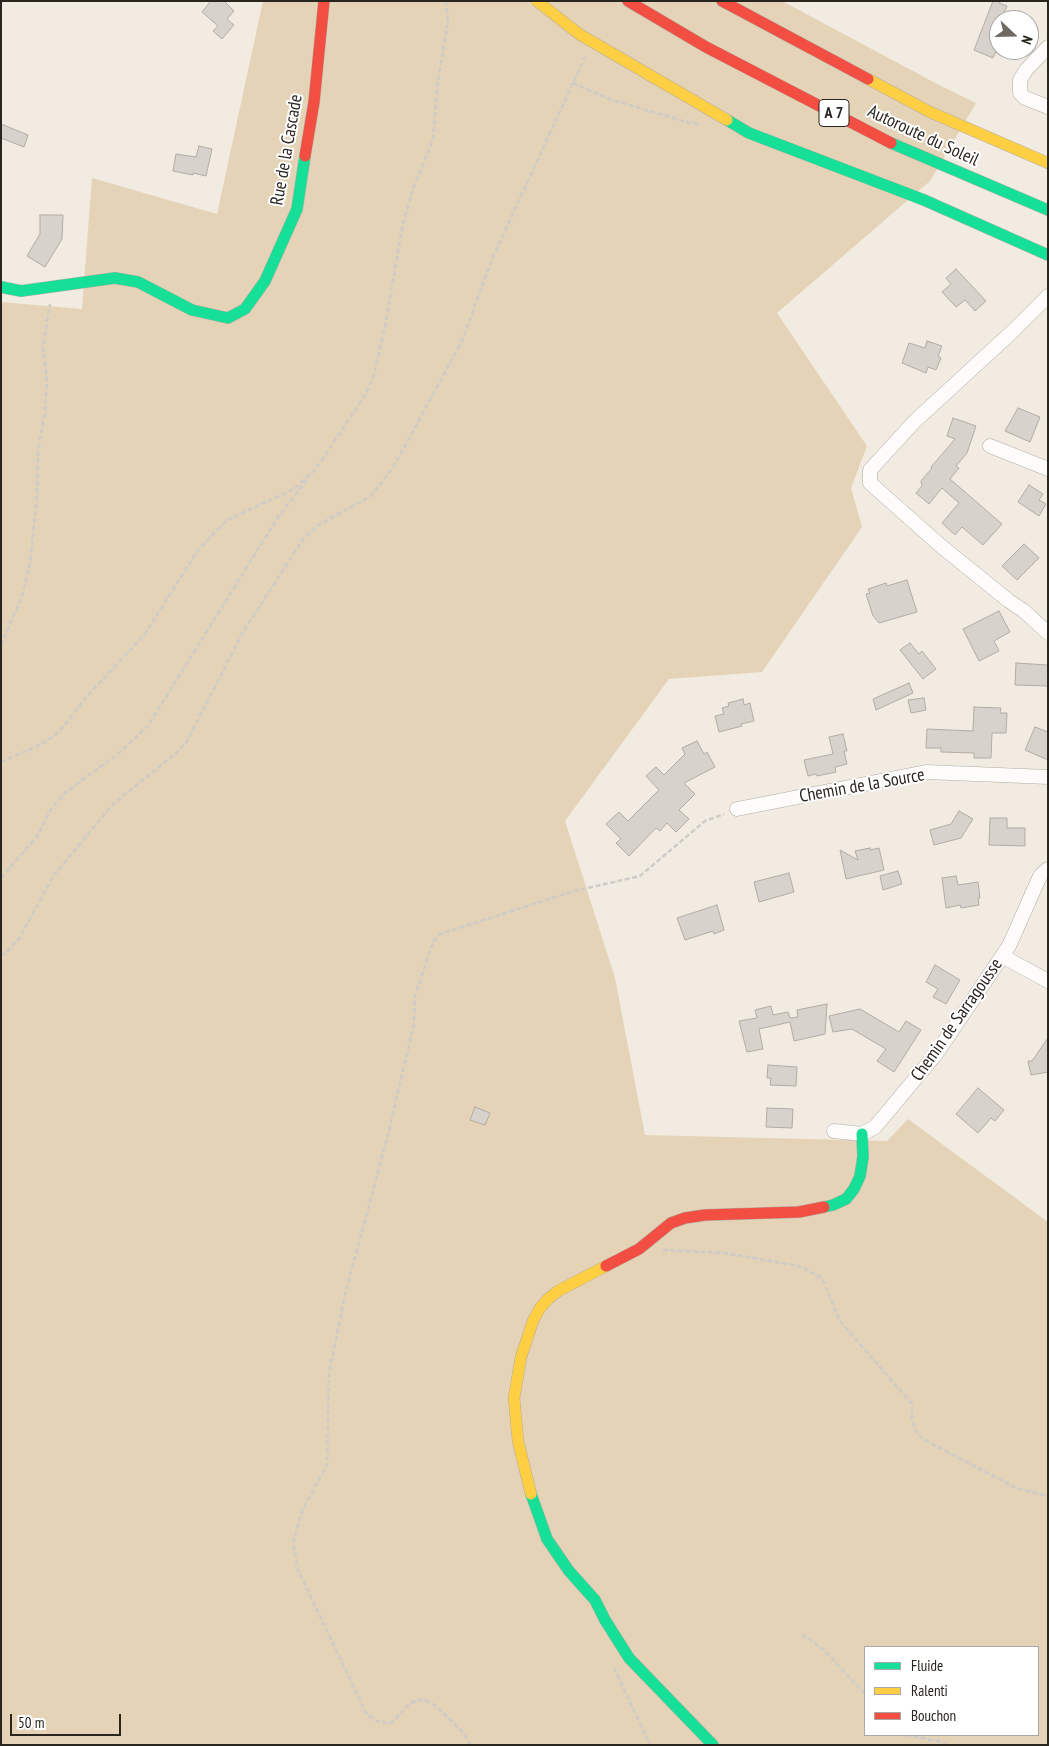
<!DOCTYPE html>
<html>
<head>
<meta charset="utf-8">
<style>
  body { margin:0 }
  #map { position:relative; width:1049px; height:1746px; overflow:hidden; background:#f1ebe1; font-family:"PT Sans Narrow",sans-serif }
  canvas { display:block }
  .frame { position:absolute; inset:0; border:2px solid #29251f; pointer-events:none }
  .legend { position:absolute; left:864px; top:1646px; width:175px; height:90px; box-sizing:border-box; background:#fff; border:1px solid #a9a8a5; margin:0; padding:6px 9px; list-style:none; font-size:15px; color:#29251f }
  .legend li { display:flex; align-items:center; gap:10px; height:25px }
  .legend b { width:25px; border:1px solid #a9a8a5 }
  .north { position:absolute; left:989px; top:10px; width:50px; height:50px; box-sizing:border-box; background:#fff; border:1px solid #a9a8a5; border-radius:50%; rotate:111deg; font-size:14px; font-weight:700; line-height:20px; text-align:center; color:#29251f }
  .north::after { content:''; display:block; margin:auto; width:18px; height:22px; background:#6f6a63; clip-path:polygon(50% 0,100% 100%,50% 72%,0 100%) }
  .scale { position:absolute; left:10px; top:1714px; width:111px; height:22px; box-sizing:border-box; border:2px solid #29251f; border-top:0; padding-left:6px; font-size:15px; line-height:18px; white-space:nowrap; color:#29251f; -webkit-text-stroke:4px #fff; paint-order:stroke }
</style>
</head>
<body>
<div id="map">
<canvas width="1049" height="1746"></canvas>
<div class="frame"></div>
<ul class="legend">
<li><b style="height:6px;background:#16e098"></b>Fluide</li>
<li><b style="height:6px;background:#ffcf43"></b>Ralenti</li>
<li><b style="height:6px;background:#f24e42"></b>Bouchon</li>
</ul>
<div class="north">N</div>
<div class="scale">50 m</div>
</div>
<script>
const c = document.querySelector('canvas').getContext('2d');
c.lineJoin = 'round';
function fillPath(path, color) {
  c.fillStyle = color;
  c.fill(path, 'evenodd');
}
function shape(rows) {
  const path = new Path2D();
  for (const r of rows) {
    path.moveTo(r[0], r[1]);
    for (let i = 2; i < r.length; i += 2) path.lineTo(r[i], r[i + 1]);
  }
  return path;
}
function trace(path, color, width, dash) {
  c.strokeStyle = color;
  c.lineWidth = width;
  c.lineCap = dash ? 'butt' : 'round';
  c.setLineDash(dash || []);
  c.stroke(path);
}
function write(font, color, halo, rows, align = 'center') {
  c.font = font + ' "PT Sans Narrow",sans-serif';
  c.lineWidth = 4;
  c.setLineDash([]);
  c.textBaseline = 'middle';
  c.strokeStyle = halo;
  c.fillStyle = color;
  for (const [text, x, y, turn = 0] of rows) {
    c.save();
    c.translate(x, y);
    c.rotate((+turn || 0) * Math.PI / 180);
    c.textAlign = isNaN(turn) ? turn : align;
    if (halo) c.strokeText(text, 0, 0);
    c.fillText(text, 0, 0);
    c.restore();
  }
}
fillPath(shape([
  [263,1,782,1,941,86,976,103,930,181,777,313,867,446,851,488,862,527,762,672,669,679,565,821,615,978,645,1135,887,1141,908,1119,1048,1222,1048,1745,1,1745,1,302,82,309,92,178,217,214],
  [865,1647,1038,1647,1038,1735,865,1735]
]), '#e5d3b7');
const building = shape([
  [211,1,224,1,234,11,227,19,234,25,222,39,213,31,218,26,202,12,211,1],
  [993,1,999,1,999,3,1007,6,1001,20,999,20,999,46,993,58,974,50,993,1],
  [1,124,28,135,24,147,1,138,1,124],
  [199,146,212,149,206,176,193,173,193,175,173,171,176,154,196,157,199,146],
  [40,215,63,215,62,239,45,267,27,256,40,234,40,215],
  [956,269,986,301,975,311,965,300,956,307,942,292,951,284,946,278,956,269],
  [927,341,942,346,938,356,941,358,936,370,928,367,926,373,902,363,909,343,925,348,927,341],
  [1018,408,1040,417,1030,442,1005,431,1018,408],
  [953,418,976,426,967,453,956,466,959,468,950,479,1002,524,983,545,962,527,955,535,942,523,959,503,942,488,929,504,916,493,922,486,921,481,932,468,931,467,955,439,947,436,953,418],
  [1029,485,1043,494,1039,500,1046,504,1039,516,1018,502,1029,485],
  [1024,544,1039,558,1017,580,1002,566,1024,544],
  [907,580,917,612,879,623,873,616,866,594,870,593,868,589,886,583,887,586,907,580],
  [999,611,1010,632,994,641,999,651,979,661,963,629,999,611],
  [910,643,919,654,922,651,936,669,923,679,900,650,910,643],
  [1016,663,1048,665,1048,686,1015,685,1016,663],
  [909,683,913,693,876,710,873,699,909,683],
  [924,698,926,710,911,713,908,700,924,698],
  [743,699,744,705,750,703,754,721,741,724,742,726,719,732,715,716,724,714,722,708,729,706,728,703,743,699],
  [974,707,1001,708,1000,713,1007,713,1006,733,992,733,991,758,974,758,974,753,941,752,941,748,926,748,927,729,973,731,974,707],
  [1035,727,1048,732,1048,760,1025,750,1035,727],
  [843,734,847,751,844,751,847,764,835,767,836,772,817,776,816,774,808,776,804,760,833,754,829,737,843,734],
  [697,741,704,754,707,752,715,767,684,783,695,794,679,810,689,819,676,832,667,823,660,831,656,828,629,856,616,843,621,839,606,824,619,812,628,821,659,790,646,776,656,767,664,775,685,754,682,748,697,741],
  [959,811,973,819,961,838,934,845,930,830,951,824,959,811],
  [990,818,1007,818,1007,828,1025,828,1025,846,989,845,990,818],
  [870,848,870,850,879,848,884,870,846,879,840,850,858,860,855,851,870,848],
  [898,871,902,884,883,890,880,876,898,871],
  [789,873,794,892,759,902,754,882,789,873],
  [956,876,958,885,978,882,980,898,978,898,979,905,961,908,960,905,946,908,942,878,956,876],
  [717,905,724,930,714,934,713,931,685,940,677,918,717,905],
  [935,965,960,980,946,1004,933,997,938,989,926,982,935,965],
  [827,1004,825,1034,794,1041,790,1022,759,1029,763,1049,747,1052,739,1021,757,1018,755,1010,771,1006,773,1015,788,1012,790,1018,798,1017,797,1010,827,1004],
  [860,1009,899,1032,906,1021,921,1030,894,1072,877,1061,886,1049,852,1029,833,1032,829,1016,860,1009],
  [1048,1038,1048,1072,1031,1075,1028,1061,1032,1061,1048,1038],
  [768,1065,797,1067,796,1086,770,1085,771,1078,767,1078,768,1065],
  [978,1088,1004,1110,995,1121,991,1118,978,1133,956,1114,978,1088],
  [475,1107,490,1113,485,1125,470,1120,475,1107],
  [767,1108,793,1109,792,1128,766,1127,767,1108]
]);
fillPath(building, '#d7d2cb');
trace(building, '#b1aca4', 1);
const street = shape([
  [1048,47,1026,70,1020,80,1020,93,1025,98,1048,107],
  [1048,296,1013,331,915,421,870,470,870,483,941,546,1009,601,1024,611,1048,633],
  [990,446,1048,469],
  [737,809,926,772,1048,777],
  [1002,956,1048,981],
  [834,1131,862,1134,875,1127,936,1054,1009,946,1040,876,1048,869]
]);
const fast = shape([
  [727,120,749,133,924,200,1048,255],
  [891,143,1048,210],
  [1,287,21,291,115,278,138,282,192,310,228,318,245,309,265,281,297,209,305,156],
  [824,1207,833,1205,846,1199,854,1189,860,1176,863,1157,862,1134],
  [531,1494,547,1539,569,1571,595,1600,605,1620,629,1658,713,1745]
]);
const slow = shape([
  [537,1,579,34,727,120],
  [868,79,930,112,1048,163],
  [531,1494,518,1441,514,1398,521,1357,533,1321,540,1308,548,1299,558,1291,606,1266]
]);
const jam = shape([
  [628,1,706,47,891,143],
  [722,1,868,79],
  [305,156,314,102,324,1],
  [606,1266,639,1249,671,1223,685,1218,705,1215,799,1212,824,1207]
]);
trace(street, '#b0aca4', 15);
trace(fast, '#b0aca4', 12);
trace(slow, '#b0aca4', 12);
trace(jam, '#b0aca4', 12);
trace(shape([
  [573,83,609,99,690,123,699,124],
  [1,645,22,596,30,564,37,494,38,451,45,411,47,381,43,346,50,304],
  [1,762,42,744,59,732,88,695,145,634,198,550,227,520,294,489,315,470,364,397,374,375,385,327,402,228,414,186,433,140,437,88,448,21,446,1],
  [1,878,38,835,52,807,66,792,119,753,148,726,278,517,309,477],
  [1,956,6,953,20,937,54,875,114,803,174,755,186,743,243,632,303,539,320,524,371,496,394,466,462,341,492,259,585,57],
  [663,1250,725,1253,799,1266,822,1278,840,1321,912,1404,912,1418,916,1431,923,1439,1016,1488,1048,1496],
  [802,1634,824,1650,865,1694],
  [614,1668,650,1745],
  [906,1735,938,1741,947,1745],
  [471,1745,461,1730,436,1706,423,1699,410,1703,391,1723,377,1721,366,1713,298,1570,293,1543,302,1511,327,1465,329,1373,346,1290,387,1139,414,1024,415,996,433,942,440,934,574,891,640,876,705,821,724,814]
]), '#ceccc9', 2.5, [5, 2.5]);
trace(street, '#fdfcfa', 14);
trace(fast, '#16e098', 11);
trace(slow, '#ffcf43', 11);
trace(jam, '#f24e42', 11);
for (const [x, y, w] of [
  [834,113,30]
]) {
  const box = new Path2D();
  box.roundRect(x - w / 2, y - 13.5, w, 27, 4);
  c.fillStyle = '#fff';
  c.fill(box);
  trace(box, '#29251f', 1);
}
write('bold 16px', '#29251f', null, [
  ["A 7",834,113]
]);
write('18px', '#29251f', '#fff', [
  ["Autoroute du Soleil",923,136,25],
  ["Rue de la Cascade",287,150,-80],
  ["Chemin de la Source",862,786,-10],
  ["Chemin de Sarragousse",957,1020,-55]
]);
</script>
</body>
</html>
